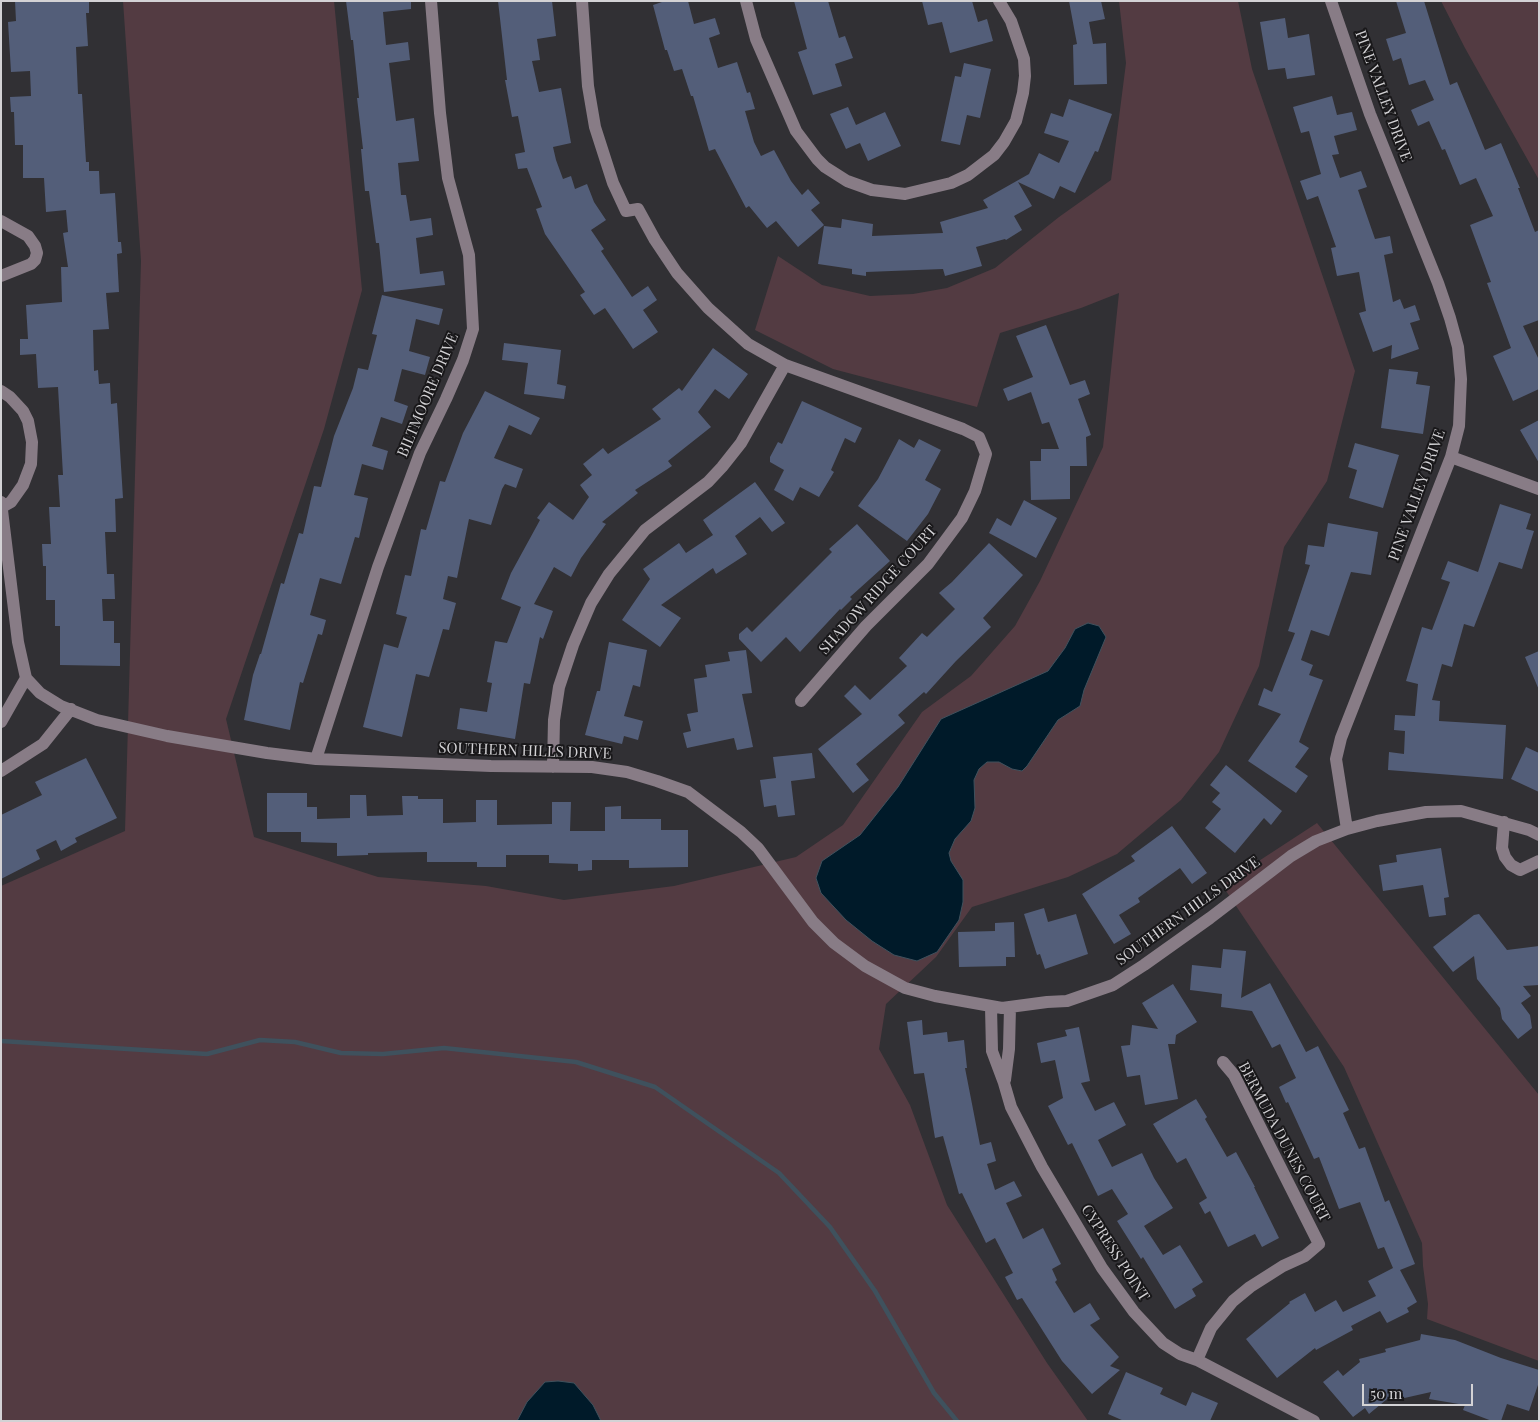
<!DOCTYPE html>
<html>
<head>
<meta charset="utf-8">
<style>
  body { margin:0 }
  #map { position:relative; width:1540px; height:1422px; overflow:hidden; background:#313034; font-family:"Playfair Display",serif }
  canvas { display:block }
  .frame { position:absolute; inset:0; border:2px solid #d3d2d5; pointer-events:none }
  .scale { position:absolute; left:1362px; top:1384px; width:111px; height:22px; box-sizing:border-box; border:2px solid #d3d2d5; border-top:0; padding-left:6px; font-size:15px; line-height:18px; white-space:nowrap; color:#d3d2d5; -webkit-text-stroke:4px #19181a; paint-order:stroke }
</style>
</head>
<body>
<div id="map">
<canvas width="1540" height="1422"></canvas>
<div class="frame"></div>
<div class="scale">50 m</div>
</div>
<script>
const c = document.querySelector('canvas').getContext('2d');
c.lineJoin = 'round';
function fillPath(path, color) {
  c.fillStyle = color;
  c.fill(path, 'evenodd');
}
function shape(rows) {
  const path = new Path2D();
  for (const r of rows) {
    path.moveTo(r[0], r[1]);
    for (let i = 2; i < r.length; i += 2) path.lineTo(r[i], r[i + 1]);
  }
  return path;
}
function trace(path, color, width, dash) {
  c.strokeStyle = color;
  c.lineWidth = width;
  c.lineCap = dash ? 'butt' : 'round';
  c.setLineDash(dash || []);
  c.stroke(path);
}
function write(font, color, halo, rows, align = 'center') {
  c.font = font + ' "Playfair Display",serif';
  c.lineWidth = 4;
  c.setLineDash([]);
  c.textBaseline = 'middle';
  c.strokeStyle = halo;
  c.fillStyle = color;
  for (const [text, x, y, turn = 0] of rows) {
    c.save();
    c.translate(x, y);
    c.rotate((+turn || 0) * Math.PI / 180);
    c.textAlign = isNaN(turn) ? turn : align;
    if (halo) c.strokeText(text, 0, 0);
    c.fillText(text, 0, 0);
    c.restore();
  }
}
fillPath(shape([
  [123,1,334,1,362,290,324,429,226,719,254,837,378,877,486,886,564,900,674,886,796,857,843,825,922,712,971,676,1015,626,1040,581,1103,447,1119,293,1081,308,1000,333,977,407,833,369,755,330,778,256,822,285,870,296,913,294,947,288,995,268,1059,217,1111,180,1126,63,1119,1,1238,1,1252,69,1355,371,1327,481,1284,547,1259,666,1219,752,1181,800,1117,854,1068,877,972,907,936,957,886,1004,879,1049,910,1105,947,1205,1047,1363,1088,1421,1,1421,1,886,125,831,141,261],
  [1441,1,1539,1,1539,180,1465,48],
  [1317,823,1539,1095,1539,1361,1427,1319,1428,1304,1423,1266,1422,1243,1344,1067,1222,885]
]), '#533b42');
const water = shape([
  [1088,623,1099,626,1106,637,1084,690,1080,706,1058,720,1027,766,1022,771,1012,769,999,762,987,762,979,769,974,780,975,808,971,821,955,839,949,853,951,861,963,880,963,902,959,920,937,952,917,961,894,955,872,941,846,920,821,893,816,878,822,861,860,835,898,787,941,719,1048,671,1065,648,1075,629,1088,623],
  [558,1381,574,1383,593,1405,601,1421,517,1421,527,1402,545,1382,558,1381]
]);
fillPath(water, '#001a29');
trace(water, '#3f515d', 1);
trace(shape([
  [1,1041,207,1054,260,1040,295,1042,341,1053,383,1054,444,1048,576,1062,655,1087,779,1173,830,1227,875,1291,934,1393,957,1421]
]), '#3f515d', 4.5);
fillPath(shape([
  [15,1,89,1,89,13,86,13,88,46,76,47,78,94,82,94,86,162,89,162,89,171,99,171,100,194,115,193,118,242,121,242,122,253,117,254,119,292,106,293,109,329,93,330,94,371,98,370,99,384,110,383,111,404,117,403,123,498,115,499,116,532,105,532,107,574,114,574,115,599,102,599,103,621,114,621,114,643,120,643,120,666,60,665,60,626,55,626,55,600,46,600,46,566,43,566,42,544,51,544,49,507,60,507,58,475,63,475,58,387,38,388,36,354,20,355,20,339,28,339,26,305,62,302,61,267,68,267,63,233,68,232,66,210,46,212,44,178,23,178,23,145,15,145,14,112,11,112,10,97,31,96,30,71,11,72,8,22,16,21],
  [346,1,411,1,411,9,383,12,386,45,408,42,410,60,389,63,396,121,414,118,419,161,398,163,401,195,406,195,410,221,431,218,433,235,416,238,420,274,443,271,445,285,384,292,379,243,376,243,369,191,365,191,361,149,363,149,357,98,359,98,353,40,351,40],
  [498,1,552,1,556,36,537,39,540,60,532,61,539,92,561,88,571,143,553,147,556,160,563,179,571,176,575,189,587,184,594,202,606,220,591,230,604,249,601,251,632,297,648,286,657,300,643,310,658,332,633,349,605,308,594,315,580,295,585,292,545,234,536,209,542,207,527,168,518,169,515,154,525,152,518,116,512,117,505,80,507,80],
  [665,1,688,1,694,24,715,18,720,34,709,38,718,68,737,62,747,93,750,92,755,109,745,111,754,142,761,156,774,150,791,181,802,195,808,189,820,203,811,210,824,225,798,247,776,221,767,228,749,206,746,208,715,149,709,151,693,96,691,96,682,69,674,71,667,50,665,50,653,5],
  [794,1,828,1,839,38,845,36,853,58,835,64,842,86,813,95,798,52,807,49],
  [922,1,972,1,978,22,987,19,993,41,950,53,942,22,928,25],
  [1069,1,1101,1,1105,19,1089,22,1093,44,1106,43,1107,84,1074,85,1073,45,1077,44],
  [1396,1,1424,1,1450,85,1457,82,1485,150,1501,143,1520,188,1518,188,1535,232,1539,230,1539,320,1523,326,1539,360,1539,389,1513,401,1493,356,1511,348,1487,283,1491,282,1470,225,1493,216,1476,178,1460,185,1445,149,1442,150,1429,121,1418,126,1411,110,1434,100,1425,80,1409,85,1401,58,1393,61,1386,39,1406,33],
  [1285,18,1288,38,1309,34,1315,75,1287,79,1285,68,1268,70,1260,22],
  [964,63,991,69,980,118,967,115,960,145,941,141,955,76,961,77],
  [1332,96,1337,115,1352,112,1357,130,1334,136,1339,154,1332,155,1340,178,1361,171,1367,187,1358,190,1375,239,1390,236,1393,253,1384,255,1393,302,1400,299,1404,309,1415,305,1420,320,1410,323,1419,349,1391,359,1392,345,1373,352,1359,313,1366,311,1359,272,1337,276,1331,248,1336,247,1318,196,1307,200,1300,181,1321,174,1309,131,1301,133,1293,107],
  [1069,99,1112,114,1098,152,1095,151,1075,193,1060,186,1054,199,1018,182,1032,206,1014,216,1022,230,1006,240,1005,239,976,247,982,266,945,276,943,269,866,272,866,276,852,274,852,269,818,264,824,226,841,228,842,219,873,224,872,236,943,233,940,222,988,208,983,200,1029,174,1039,153,1059,163,1069,141,1044,133,1051,113,1063,117],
  [848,107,856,125,885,112,901,146,868,161,860,143,846,149,830,114],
  [382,295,443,309,439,325,416,319,409,351,430,357,425,375,402,369,394,401,408,406,402,424,381,417,372,446,388,451,383,470,362,464,354,495,368,498,359,538,355,537,341,584,320,578,310,615,326,620,322,635,318,634,303,683,300,682,290,730,244,720,253,675,260,654,261,654,281,583,284,584,299,533,303,534,314,486,321,487,334,436,353,388,358,368,368,370,377,335,372,334],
  [1046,325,1070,385,1085,380,1090,394,1078,399,1091,435,1086,437,1087,466,1070,466,1070,499,1031,500,1030,461,1041,461,1041,449,1059,449,1049,422,1042,424,1031,392,1008,401,1003,389,1033,377,1016,336],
  [504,343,561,350,557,384,566,386,564,399,524,394,528,363,502,360],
  [713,348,748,374,729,399,715,389,698,412,711,427,668,461,672,466,635,490,638,493,602,522,606,524,581,558,571,577,554,567,534,604,553,611,543,639,540,637,530,684,524,683,515,739,457,729,460,708,487,712,492,683,487,682,495,641,507,643,521,607,501,599,511,573,540,520,537,518,549,502,573,520,589,497,580,485,592,475,583,464,603,448,608,454,661,419,652,409,679,388,682,391],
  [1389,369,1418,372,1416,384,1430,386,1423,434,1381,428],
  [485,391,540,418,531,435,509,425,494,458,523,469,516,488,505,484,502,489,491,525,469,519,457,578,448,576,443,599,456,603,449,630,443,629,429,677,416,674,402,737,363,727,384,644,398,648,407,617,396,614,405,575,411,576,421,529,426,530,440,481,445,482,463,433],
  [802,401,862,428,855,443,845,438,831,470,834,472,819,497,800,487,793,501,774,490,784,470,770,462,770,457,778,442,782,444],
  [1539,420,1539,463,1520,430],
  [899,439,914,448,919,439,941,450,925,480,941,489,928,514,907,541,858,506,878,479],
  [1355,443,1399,455,1383,508,1349,498,1357,470,1348,467],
  [755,482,785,523,772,532,760,517,735,536,747,554,716,574,713,568,661,605,681,618,660,647,622,620,650,579,643,569,679,543,686,553,713,535,703,520],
  [1024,500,1057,518,1036,558,989,533,997,518,1011,526],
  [1500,504,1531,514,1526,529,1534,531,1522,569,1499,562,1474,627,1464,624,1452,667,1442,664,1432,700,1440,701,1439,721,1506,725,1503,779,1388,770,1389,752,1404,754,1405,731,1394,730,1395,715,1415,716,1418,684,1406,681,1422,627,1432,630,1450,582,1441,579,1448,561,1478,572],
  [1328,523,1378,532,1371,575,1351,572,1329,636,1311,630,1301,660,1313,665,1309,675,1323,680,1299,742,1309,748,1295,767,1308,776,1296,793,1248,761,1281,714,1258,705,1264,688,1272,692,1295,633,1288,631,1310,565,1305,564,1308,545,1324,547],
  [857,524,890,561,850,597,852,599,841,610,840,609,800,652,786,637,761,662,739,639,739,634,747,627,752,632,832,552,829,549],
  [989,543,1023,575,983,618,991,627,956,661,926,694,924,692,898,715,905,723,856,764,869,780,853,793,818,749,862,714,844,696,855,685,870,700,907,666,899,658,922,633,927,637,955,609,939,593,952,582],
  [609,642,647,650,640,687,633,685,624,716,643,721,638,740,624,736,622,744,585,735,597,691,600,691],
  [746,650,752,693,742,694,753,747,737,750,734,738,687,748,683,733,691,731,687,714,698,712,694,679,707,677,705,665,730,661,728,652],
  [1539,651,1539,690,1525,657],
  [1526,747,1539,753,1539,792,1511,779],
  [812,753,815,778,791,781,795,815,778,817,776,805,764,807,760,780,776,778,773,757],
  [86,758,117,818,75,838,77,842,61,851,56,840,36,850,40,859,1,879,1,815,42,795,35,782],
  [1226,765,1282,811,1271,825,1264,818,1235,853,1205,828,1221,809,1212,802,1220,793,1210,785],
  [267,793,307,793,307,807,317,807,317,819,350,818,350,795,366,795,367,816,403,815,402,796,418,796,418,799,443,799,443,823,476,822,476,800,497,800,497,825,552,824,552,802,571,802,570,831,605,831,605,807,621,806,621,819,661,819,661,830,688,830,688,867,629,868,629,860,592,860,592,870,578,871,578,864,549,863,549,855,506,855,506,867,477,867,477,862,427,862,427,852,368,853,368,855,337,856,337,843,301,842,301,832,267,832],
  [1172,826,1207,873,1192,884,1180,868,1138,898,1140,902,1119,915,1131,934,1114,944,1082,894,1135,861,1131,856],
  [1441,848,1449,897,1444,898,1446,915,1429,917,1423,885,1383,891,1379,865,1397,862,1396,855],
  [1044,908,1048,922,1076,914,1088,954,1045,969,1040,954,1037,955,1024,914],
  [1479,914,1507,950,1539,946,1539,985,1523,986,1531,996,1521,1003,1530,1015,1532,1028,1518,1039,1502,1019,1500,1008,1477,979,1474,956,1453,972,1433,947,1474,915],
  [1014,922,1015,957,1006,957,1006,966,959,967,958,932,995,931,995,923],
  [1223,949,1246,951,1241,998,1270,983,1306,1052,1318,1046,1349,1110,1343,1113,1359,1149,1365,1147,1385,1202,1389,1200,1415,1264,1400,1270,1417,1302,1407,1308,1409,1312,1387,1323,1380,1311,1351,1326,1353,1330,1316,1350,1315,1348,1277,1378,1246,1339,1290,1303,1289,1302,1305,1293,1315,1312,1336,1300,1343,1312,1376,1296,1368,1281,1393,1268,1384,1247,1378,1249,1360,1202,1339,1209,1319,1157,1314,1159,1288,1102,1286,1103,1279,1087,1296,1078,1280,1044,1272,1048,1252,1011,1221,1007,1222,994,1190,990,1192,965,1221,968],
  [1173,984,1197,1022,1176,1035,1175,1044,1168,1044,1178,1099,1145,1105,1140,1075,1127,1077,1121,1046,1130,1045,1132,1025,1158,1029,1142,1003],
  [922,1020,923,1035,947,1032,948,1042,964,1040,967,1068,965,1068,980,1145,991,1142,996,1161,987,1164,995,1190,1014,1181,1022,1196,1006,1203,1023,1239,1043,1228,1061,1264,1052,1269,1057,1280,1055,1282,1074,1313,1090,1303,1100,1319,1090,1325,1119,1357,1110,1366,1120,1370,1092,1394,1062,1361,1022,1298,1017,1300,1005,1277,1013,1273,995,1238,986,1243,962,1193,959,1194,943,1136,935,1138,924,1073,914,1074,907,1022],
  [1079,1027,1090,1081,1081,1083,1095,1111,1114,1102,1126,1125,1098,1140,1112,1167,1142,1153,1154,1178,1173,1208,1144,1226,1163,1255,1180,1245,1203,1282,1192,1289,1196,1296,1175,1309,1143,1257,1141,1259,1117,1221,1128,1214,1112,1189,1098,1196,1072,1143,1068,1145,1048,1106,1063,1098,1055,1060,1041,1063,1037,1043,1067,1036,1065,1030],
  [1196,1099,1207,1117,1205,1119,1227,1157,1236,1152,1255,1187,1254,1187,1279,1238,1262,1247,1255,1234,1228,1247,1210,1211,1205,1214,1199,1203,1207,1198,1186,1158,1177,1163,1153,1124],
  [1421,1334,1455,1340,1501,1358,1539,1370,1539,1382,1529,1411,1507,1404,1501,1421,1492,1421,1463,1410,1465,1405,1429,1399,1431,1392,1400,1399,1398,1390,1369,1414,1365,1408,1353,1417,1323,1382,1338,1370,1343,1376,1360,1362,1359,1359,1386,1352,1385,1349,1420,1340],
  [1126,1372,1163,1388,1160,1394,1186,1406,1192,1392,1218,1403,1210,1421,1124,1421,1108,1414]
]), '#535e79');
trace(shape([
  [582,1,588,86,595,127,613,183,626,211,638,209,655,240,677,273,708,308,748,344,785,365,963,429,979,437,986,454,975,491,962,518,928,564,866,626,801,701],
  [746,1,756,39,796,131,817,159,825,167,847,181,872,190,905,194,951,183,968,175,994,155,1004,142,1016,121,1023,93,1025,76,1024,59,1011,21,999,1],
  [1331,1,1370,114,1438,283,1450,318,1458,347,1461,379,1459,426,1451,457,1341,738,1336,759,1347,829],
  [1,221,28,236,35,246,37,253,35,260,31,264,1,276],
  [1,391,10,397,23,411,28,421,32,442,31,464,23,485,11,502,2,507],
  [1451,457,1539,489],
  [1,502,18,642,26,678,40,693,61,706,97,720,167,736,267,753,316,759,491,766,592,767,627,772,657,781,688,792,741,832,758,848,813,922,834,943,865,966,905,988,935,996,1002,1008,1047,1002,1067,1001,1113,985,1144,965,1210,918,1291,856,1316,841,1347,829,1377,821,1426,812,1461,811,1529,830,1539,835],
  [1,722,26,678],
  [316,759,378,567,420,453,446,399,463,360,473,329,469,255,448,178,440,113,431,1],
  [553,767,554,720,559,687,573,645,591,603,609,574,645,530,708,482,722,467,741,443,785,365],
  [1,771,43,744,71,709],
  [1504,822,1502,848,1505,857,1511,865,1520,870,1539,861],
  [991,1007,992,1051,1004,1083,1011,1107,1042,1167,1102,1268,1134,1312,1163,1343,1180,1354,1197,1360,1314,1421],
  [1005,1080,1009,1049,1010,1007],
  [1197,1360,1211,1328,1233,1301,1250,1287,1283,1266,1305,1256,1319,1244,1234,1075,1223,1062]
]), '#887c86', 12);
write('15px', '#d3d2d5', '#19181a', [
  ["PINE VALLEY DRIVE",1383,96,70],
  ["BILTMOORE DRIVE",428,395,-67],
  ["PINE VALLEY DRIVE",1417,495,-70],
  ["SHADOW RIDGE COURT",878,590,-48],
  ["SOUTHERN HILLS DRIVE",525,751,2],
  ["SOUTHERN HILLS DRIVE",1188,911,-36],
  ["BERMUDA DUNES COURT",1284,1142,62],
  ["CYPRESS POINT",1115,1253,57]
]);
</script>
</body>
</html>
